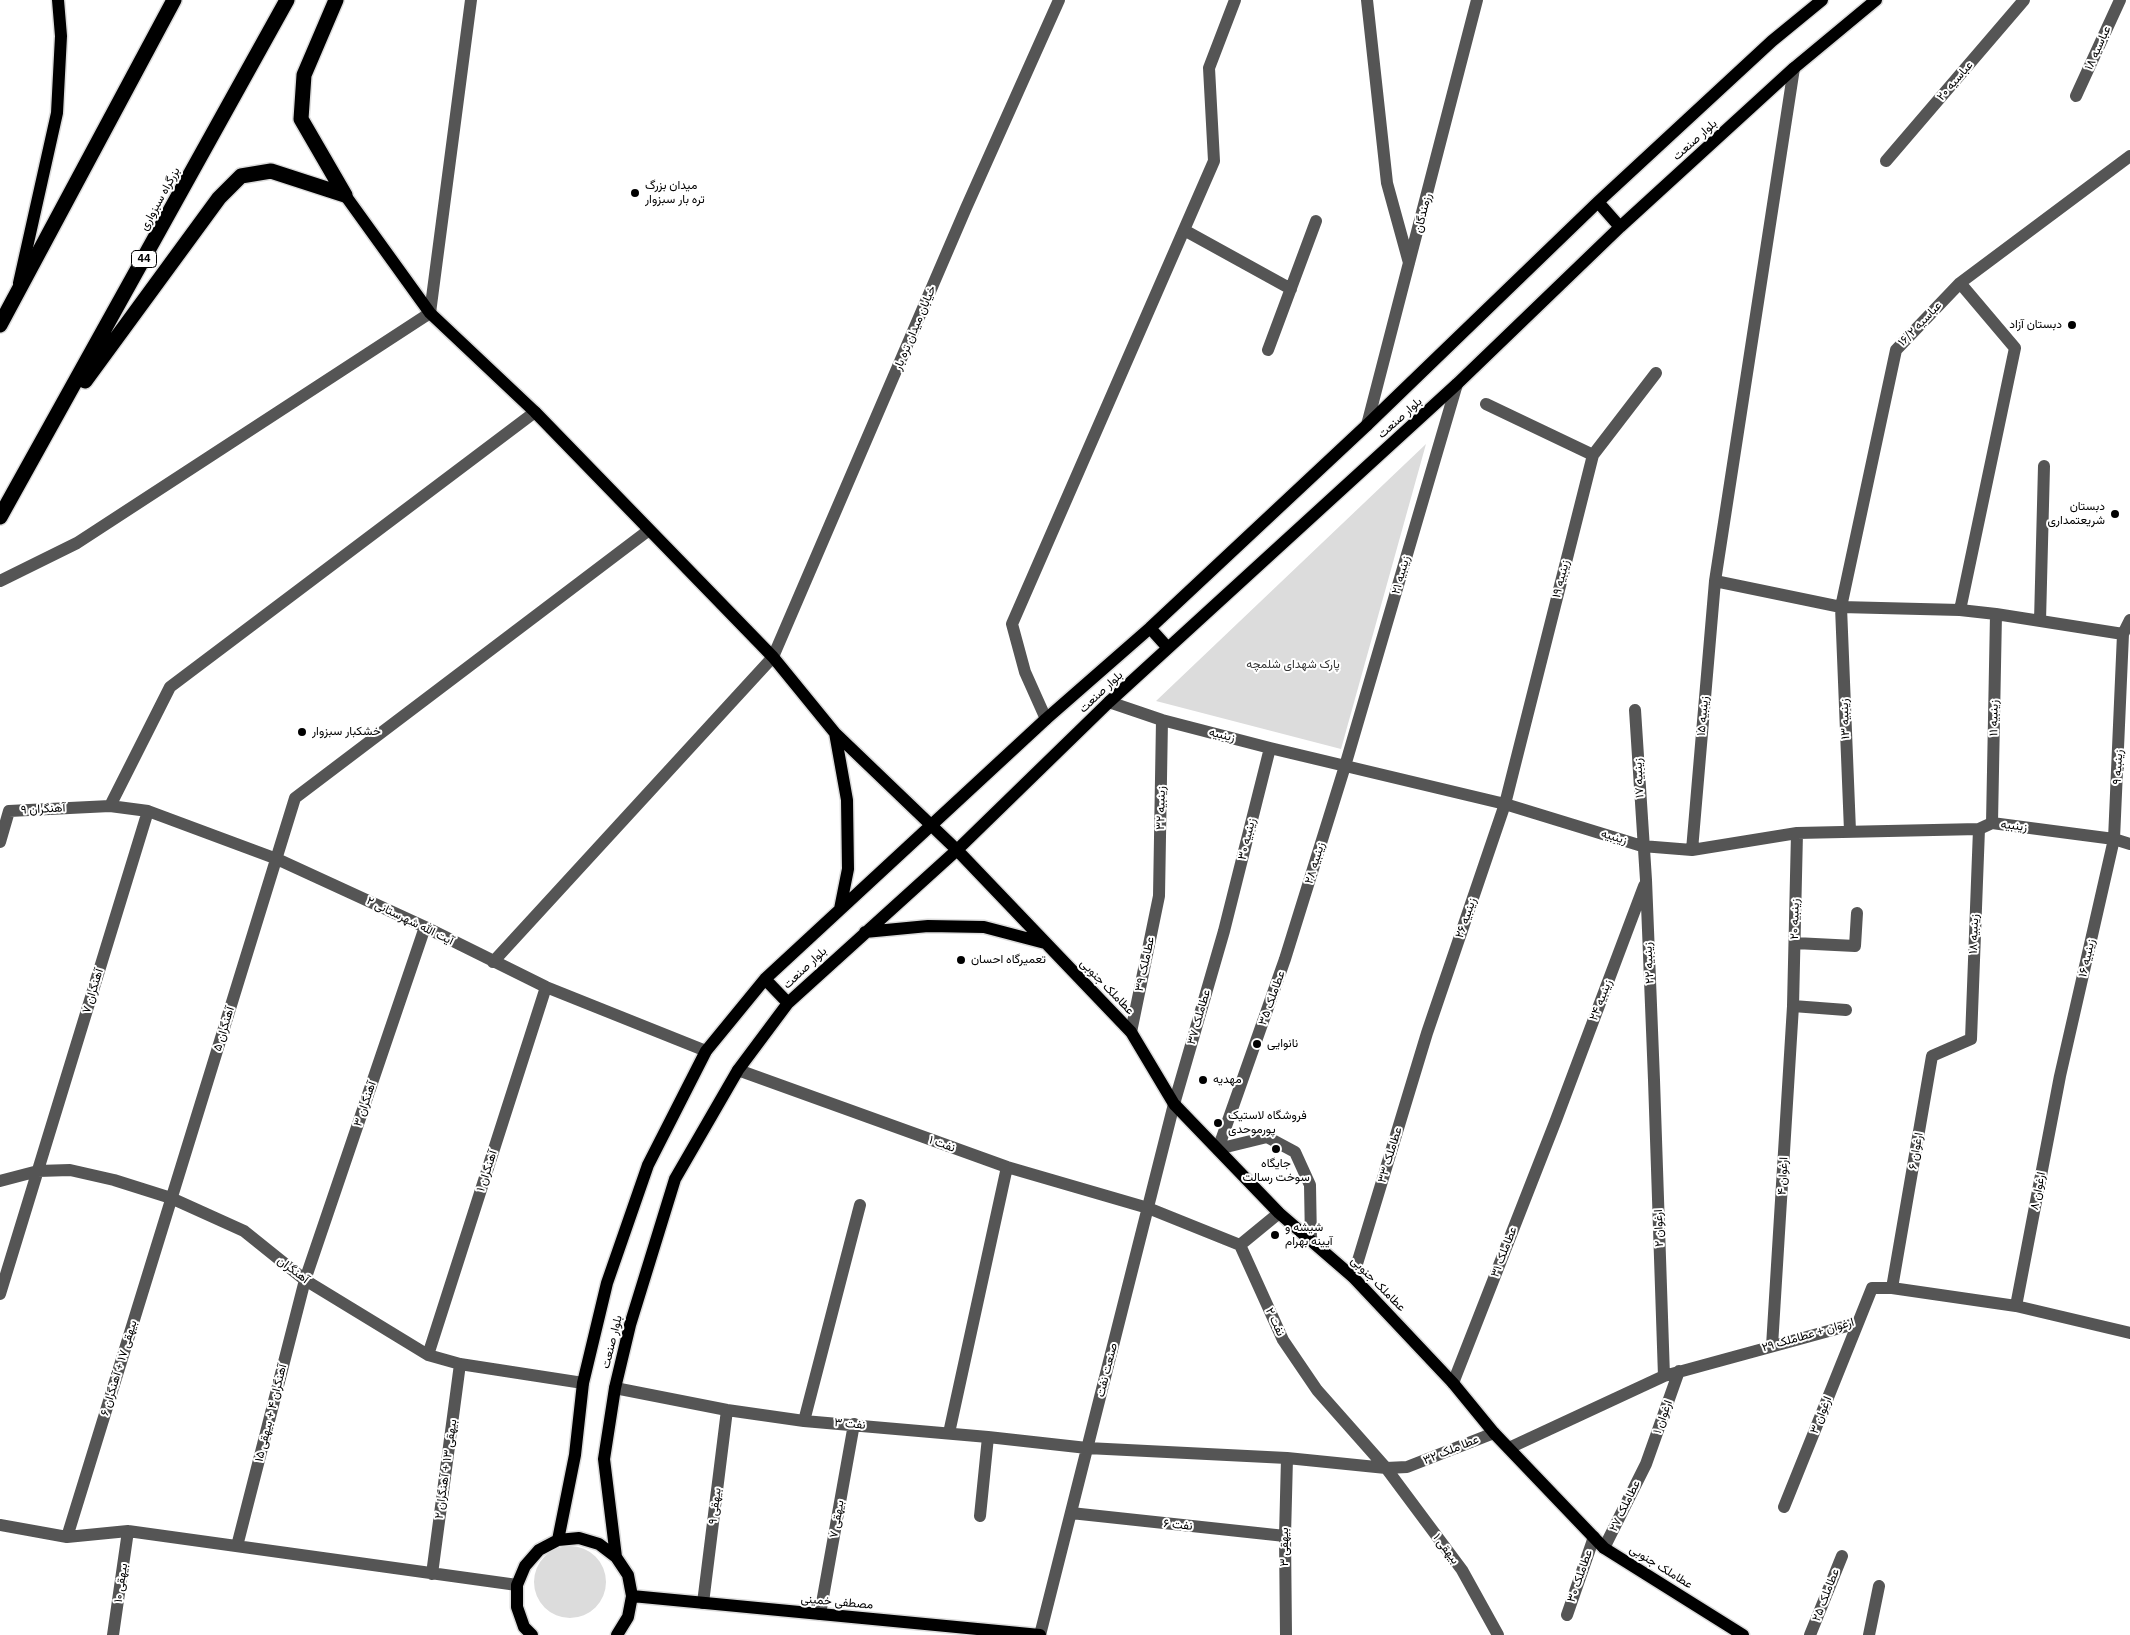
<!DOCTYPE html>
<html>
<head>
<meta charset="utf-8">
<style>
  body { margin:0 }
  canvas { display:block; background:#fff }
</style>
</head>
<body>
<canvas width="2130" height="1635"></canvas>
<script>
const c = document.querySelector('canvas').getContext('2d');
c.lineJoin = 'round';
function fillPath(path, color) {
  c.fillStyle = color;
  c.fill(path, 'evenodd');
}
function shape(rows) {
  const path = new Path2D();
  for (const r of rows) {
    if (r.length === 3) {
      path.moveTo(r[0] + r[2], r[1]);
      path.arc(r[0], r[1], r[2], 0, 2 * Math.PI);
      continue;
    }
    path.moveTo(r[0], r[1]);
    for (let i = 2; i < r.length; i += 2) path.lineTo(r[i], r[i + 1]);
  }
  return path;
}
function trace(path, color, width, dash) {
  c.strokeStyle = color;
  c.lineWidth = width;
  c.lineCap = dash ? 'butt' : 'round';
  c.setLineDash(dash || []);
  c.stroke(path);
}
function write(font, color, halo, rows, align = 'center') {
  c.font = font + ' "IBM Plex Sans",Vazirmatn,sans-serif';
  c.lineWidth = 4;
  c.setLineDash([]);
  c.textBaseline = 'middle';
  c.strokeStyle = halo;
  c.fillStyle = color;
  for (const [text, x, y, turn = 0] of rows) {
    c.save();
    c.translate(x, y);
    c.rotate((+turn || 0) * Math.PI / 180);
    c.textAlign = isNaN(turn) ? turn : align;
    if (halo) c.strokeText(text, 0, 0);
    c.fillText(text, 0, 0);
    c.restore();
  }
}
fillPath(shape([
  [1426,444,1341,749,1156,701],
  [570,1582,36]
]), '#dcdcdc');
const major = shape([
  [345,195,430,313,535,412,773,657,835,733,957,850,1131,1032,1174,1104,1279,1213,1353,1277,1453,1383,1494,1433,1604,1548,1743,1635],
  [1598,202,1620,227],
  [19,283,57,113,61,36,58,0],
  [1150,628,1168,648],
  [835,733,847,800,848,869,840,909],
  [865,932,928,926,984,927,1045,943],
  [765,979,788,1003],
  [558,1540,575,1455,583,1383,607,1283,648,1165,706,1051,765,979,1046,719,1150,628,1367,425,1598,202,1772,41,1822,0],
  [616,1557,604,1459,615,1388,630,1325,675,1179,738,1070,788,1003,957,850,1109,702,1457,384,1620,227,1794,68,1876,0],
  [632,1596,1040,1635],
  [532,1635,524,1627,517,1607,517,1585,525,1566,539,1550,558,1540,579,1538,599,1544,616,1557,628,1575,632,1596,628,1617,617,1635]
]);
const highway = shape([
  [336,0,304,75,301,119,345,195],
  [0,325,174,0],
  [85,381,219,198,241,176,271,171,345,195],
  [0,517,287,0]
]);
trace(major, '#dbdbdb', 15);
trace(highway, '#dbdbdb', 18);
trace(shape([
  [1367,0,1387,183,1409,263],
  [2076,96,2120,0],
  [1886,161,2024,0],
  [1184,230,1291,289],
  [1960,283,2015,348,1960,610],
  [1268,350,1316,221],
  [1486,404,1593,455],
  [1367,425,1477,0],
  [0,581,77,543,430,313,471,0],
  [1715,581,1841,607,1960,610,1996,614,2123,634],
  [2040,621,2044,466],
  [1109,702,1162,720,1270,748,1505,804,1642,846,1692,850,1797,833,1979,829,1992,823,2114,839,2130,844],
  [1635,710,1646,880,1654,1080,1664,1376],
  [1046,719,1025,672,1012,624,1214,161,1209,68,1235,0],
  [110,806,170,687,535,412],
  [1992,823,1996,614],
  [1850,831,1841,607,1896,350,1960,283,2130,156],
  [0,842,9,811,110,806,148,811,277,859,425,927,546,987,706,1051],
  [1692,850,1715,581,1794,68],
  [1795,943,1855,946,1857,913],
  [493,962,773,657,966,208,1059,0],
  [1793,1006,1846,1010],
  [1131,1032,1159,896,1162,720],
  [738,1070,1007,1167,1148,1208,1240,1245,1283,1340,1317,1390,1386,1468,1462,1570,1498,1635],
  [1218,1149,1285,959,1345,766,1457,384],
  [1218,1149,1267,1137,1295,1152,1310,1185,1311,1241],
  [0,1181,38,1171,70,1170,114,1180,171,1198,244,1231,305,1280,428,1355,460,1364,583,1383],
  [1240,1245,1279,1213],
  [1353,1277,1427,1033,1505,804,1593,455,1656,373],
  [1892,1288,1932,1056,1971,1039,1979,829],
  [0,1294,148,811],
  [2016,1306,2060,1076,2114,839,2123,634,2130,620],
  [1772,1346,1793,1006,1797,833],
  [428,1355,546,987],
  [1453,1383,1556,1120,1644,886],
  [615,1388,727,1410,804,1421,988,1437,1087,1448,1287,1458,1386,1468,1407,1467,1494,1433],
  [804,1421,860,1205],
  [949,1433,1007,1167],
  [1509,1448,1664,1376,1858,1323,1872,1288,1892,1288,2016,1306,2130,1333],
  [1784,1507,1858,1323],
  [1071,1513,1285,1536],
  [980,1516,988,1437],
  [0,1525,67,1537,128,1531,517,1585],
  [67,1537,295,798,649,530],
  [237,1546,305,1280,425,927],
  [1604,1548,1646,1464,1679,1371],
  [432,1574,460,1364],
  [703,1603,727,1410],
  [820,1614,854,1424],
  [1567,1615,1594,1537],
  [113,1635,128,1531],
  [1040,1635,1174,1104,1224,931,1270,748],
  [1286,1635,1285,1536,1287,1458],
  [1810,1635,1842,1556],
  [1869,1635,1879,1586]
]), '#555', 12);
trace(major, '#000', 12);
trace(highway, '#000', 15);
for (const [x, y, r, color] of [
  [635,193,5,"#000"],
  [2072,325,5,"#000"],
  [2115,514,5,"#000"],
  [302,732,5,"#000"],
  [961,960,5,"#000"],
  [1257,1044,5,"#000"],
  [1203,1080,5,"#000"],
  [1218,1123,5,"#000"],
  [1276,1149,5,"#000"],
  [1275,1235,5,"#000"]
]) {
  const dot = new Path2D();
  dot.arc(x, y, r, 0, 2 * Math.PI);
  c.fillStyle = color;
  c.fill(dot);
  trace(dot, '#fff', 2);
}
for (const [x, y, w] of [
  [144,259,25]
]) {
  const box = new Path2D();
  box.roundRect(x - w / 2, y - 8.5, w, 17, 4);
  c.fillStyle = '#fff';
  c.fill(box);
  trace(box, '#000', 1);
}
write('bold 11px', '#000', null, [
  ["44",144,259]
]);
write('12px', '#000', '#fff', [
  ["عباسیه ۱۸",2098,48,-66],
  ["عباسیه ۲۰",1955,81,-49],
  ["بلوار صنعت",1695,140,-42],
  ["بزرگراه سبزواری",160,199,-61],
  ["رزمندگان",1423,213,-76],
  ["عباسیه ۱۶/۲",1920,324,-46],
  ["خیابان میدان تره بار",915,328,-67],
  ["بلوار صنعت",1400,418,-42],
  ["زینبیه ۲۱",1401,575,-74],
  ["زینبیه ۱۹",1561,579,-76],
  ["بلوار صنعت",1101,692,-43],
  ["زینبیه ۱۵",1703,716,-85],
  ["زینبیه ۱۱",1994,718,-89],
  ["زینبیه ۱۳",1845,719,-92],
  ["زینبیه",1222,735,14],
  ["زینبیه ۹",2118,767,-87],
  ["زینبیه ۱۷",1639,778,-93],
  ["زینبیه ۳۲",1161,808,-89],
  ["آهنگران ۹",43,809,-3],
  ["زینبیه",2014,826,7],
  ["زینبیه",1614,837,17],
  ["زینبیه ۳۰",1247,839,-76],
  ["زینبیه ۲۸",1315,863,-73],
  ["زینبیه ۲۶",1466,918,-71],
  ["زینبیه ۲۰",1795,919,-89],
  ["آیت الله شهرستانی ۲",410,921,26],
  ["زینبیه ۱۸",1974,934,-88],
  ["زینبیه ۱۶",2087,958,-77],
  ["زینبیه ۲۲",1649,963,-93],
  ["عطاملک ۳۹",1145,964,-78],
  ["بلوار صنعت",805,968,-43],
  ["عطاملک جنوبی",1107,987,46],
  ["آهنگران ۷",93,991,-73],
  ["عطاملک ۳۵",1272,998,-70],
  ["زینبیه ۲۴",1601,1000,-69],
  ["عطاملک ۳۷",1199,1017,-74],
  ["آهنگران ۵",224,1029,-73],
  ["آهنگران ۳",365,1104,-71],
  ["نفت ۱",942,1144,20],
  ["ارغوان ۶",1916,1151,-80],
  ["عطاملک ۳۳",1390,1155,-73],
  ["آهنگران ۱",487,1171,-72],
  ["ارغوان ۴",1783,1176,-87],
  ["ارغوان ۸",2038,1191,-79],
  ["ارغوان ۲",1659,1228,-92],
  ["عطاملک ۳۱",1504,1252,-69],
  ["آهنگران",293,1270,37],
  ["عطاملک جنوبی",1378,1284,45],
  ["نفت ۲",1275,1322,65],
  ["ارغوان + عطاملک ۲۹",1808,1335,-16],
  ["بلوار صنعت",612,1342,-76],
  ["بیهقی ۱۷ + آهنگران ۶",119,1368,-73],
  ["صنعت نفت",1107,1370,-76],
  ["آهنگران ۴ + بیهقی ۱۵",271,1413,-76],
  ["ارغوان ۳",1821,1415,-68],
  ["ارغوان ۱",1663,1417,-70],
  ["نفت ۳",850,1424,5],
  ["عطا ملک ۳۲",1451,1450,-22],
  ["بیهقی ۱۳ + آهنگران ۲",446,1469,-82],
  ["بیهقی ۹",715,1506,-83],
  ["عطاملک ۲۷",1625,1506,-64],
  ["بیهقی ۷",837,1519,-80],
  ["نفت ۶",1178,1525,6],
  ["بیهقی ۳",1285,1547,-90],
  ["بیهقی ۱",1446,1549,53],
  ["عطاملک جنوبی",1661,1567,32],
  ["عطاملک ۳۰",1580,1576,-71],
  ["بیهقی ۱۰",121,1583,-82],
  ["عطاملک ۲۵",1826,1595,-69],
  ["مصطفی خمینی",837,1602,5]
]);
write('12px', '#000', '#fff', [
  ["میدان بزرگ",645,186],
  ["تره بار سبزوار",645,200],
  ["دبستان آزاد",2062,325,"right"],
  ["دبستان",2105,507,"right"],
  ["شریعتمداری",2105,521,"right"],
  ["خشکبار سبزوار",312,732],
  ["تعمیرگاه احسان",971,960],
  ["نانوایی",1267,1044],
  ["مهدیه",1213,1080],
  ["فروشگاه لاستیک",1228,1116],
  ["پورموحدی",1228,1130],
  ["جایگاه",1276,1164,"center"],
  ["سوخت رسالت",1276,1178,"center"],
  ["شیشه و",1285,1228],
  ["آیینه بهرام",1285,1242]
], 'left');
write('12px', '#333', '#fff', [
  ["پارک شهدای شلمچه",1293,665]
]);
</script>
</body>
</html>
